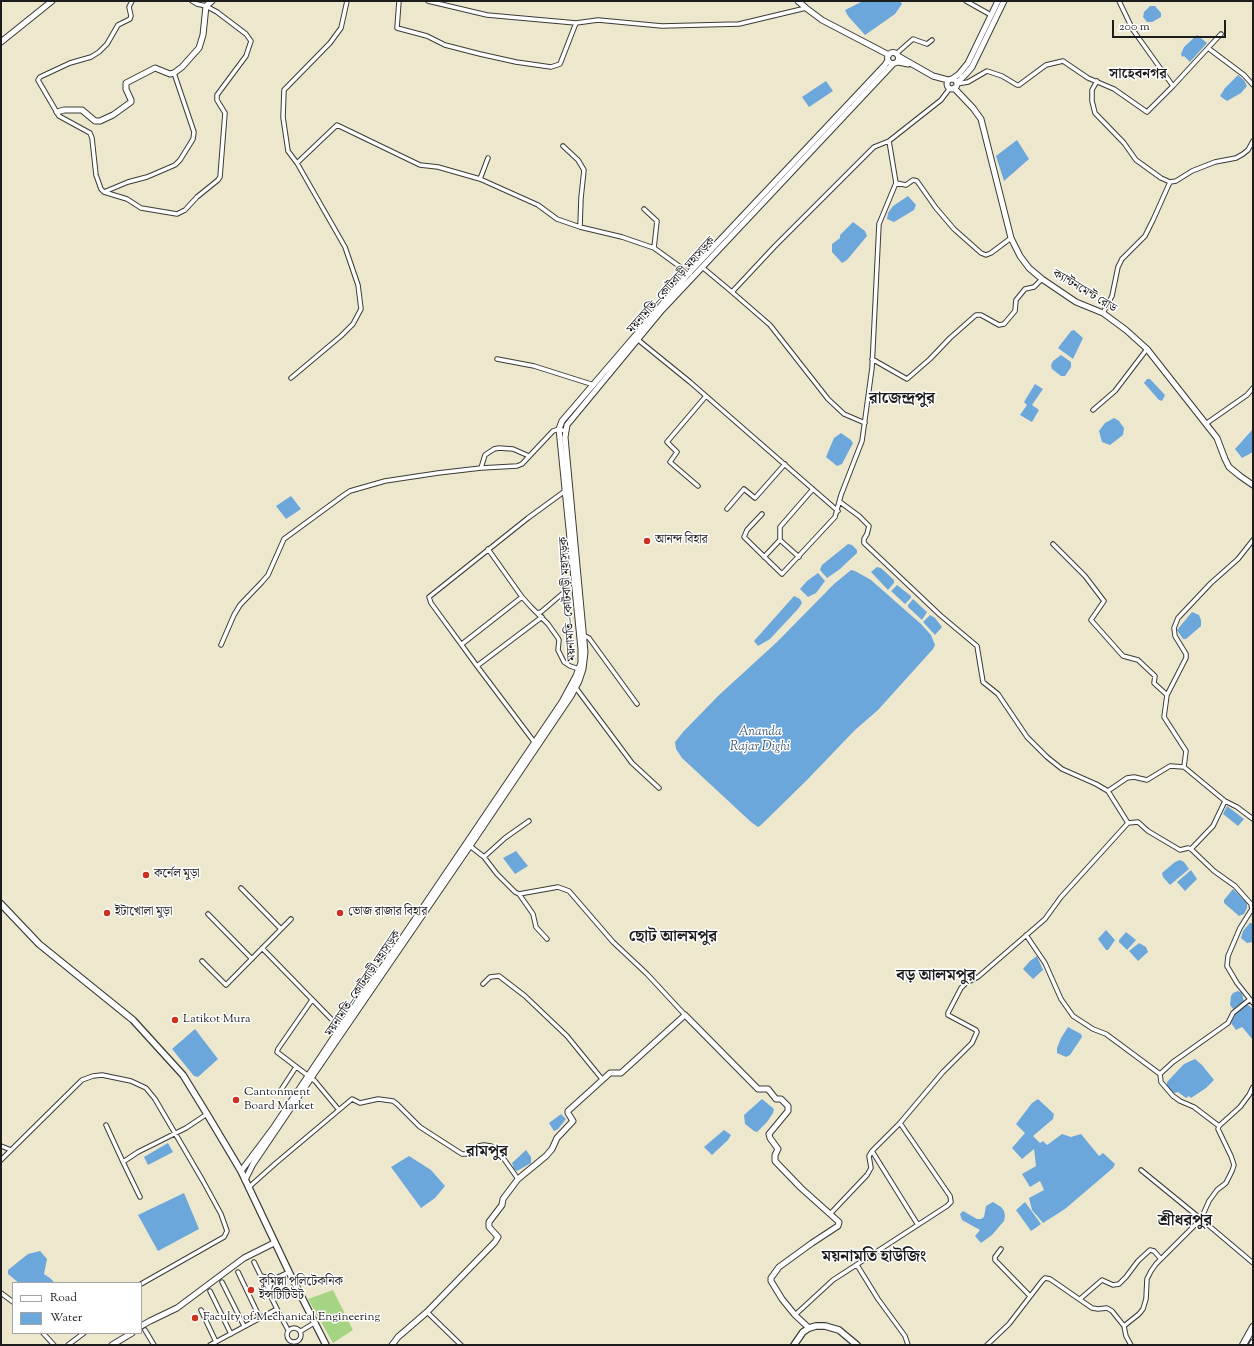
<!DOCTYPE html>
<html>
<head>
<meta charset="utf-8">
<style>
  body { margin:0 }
  #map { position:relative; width:1254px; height:1346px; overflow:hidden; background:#ede8cd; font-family:"Sorts Mill Goudy",serif }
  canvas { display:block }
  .frame { position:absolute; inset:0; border:2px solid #1c1c1c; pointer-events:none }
  .legend { position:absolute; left:12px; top:1282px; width:130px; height:52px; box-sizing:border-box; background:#fff; border:1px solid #a4a4a4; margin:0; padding:5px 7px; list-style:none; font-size:12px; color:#1c1c1c }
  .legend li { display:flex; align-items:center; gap:8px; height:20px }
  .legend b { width:20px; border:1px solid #a4a4a4 }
  .scale { position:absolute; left:1112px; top:20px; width:114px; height:18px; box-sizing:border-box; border:2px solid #1c1c1c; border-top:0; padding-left:5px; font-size:12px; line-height:14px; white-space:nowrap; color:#1c1c1c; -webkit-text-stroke:3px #fff; paint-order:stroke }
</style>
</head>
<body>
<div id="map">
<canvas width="1254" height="1346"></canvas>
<div class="frame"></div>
<ul class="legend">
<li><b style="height:5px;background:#fff"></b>Road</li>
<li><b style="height:11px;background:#6ca7dc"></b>Water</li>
</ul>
<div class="scale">200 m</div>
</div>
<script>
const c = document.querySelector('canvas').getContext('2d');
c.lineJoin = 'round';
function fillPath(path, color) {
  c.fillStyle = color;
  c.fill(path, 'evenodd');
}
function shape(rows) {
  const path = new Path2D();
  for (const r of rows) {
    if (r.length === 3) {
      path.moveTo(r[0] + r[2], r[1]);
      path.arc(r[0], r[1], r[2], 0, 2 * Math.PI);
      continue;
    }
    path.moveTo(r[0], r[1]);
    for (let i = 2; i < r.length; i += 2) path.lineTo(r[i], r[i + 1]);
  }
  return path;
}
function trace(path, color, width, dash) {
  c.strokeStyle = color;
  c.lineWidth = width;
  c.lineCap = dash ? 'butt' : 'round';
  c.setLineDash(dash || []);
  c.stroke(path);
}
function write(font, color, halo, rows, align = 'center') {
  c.font = font + ' "Sorts Mill Goudy","Noto Serif Bengali",serif';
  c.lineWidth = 3;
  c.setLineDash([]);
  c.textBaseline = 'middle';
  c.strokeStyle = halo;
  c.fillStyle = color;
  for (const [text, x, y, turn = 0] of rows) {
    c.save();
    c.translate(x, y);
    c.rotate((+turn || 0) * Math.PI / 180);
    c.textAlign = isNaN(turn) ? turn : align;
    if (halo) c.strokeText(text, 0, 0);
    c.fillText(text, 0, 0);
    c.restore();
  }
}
fillPath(shape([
  [333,1290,353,1330,333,1343,308,1299]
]), '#a5d583');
fillPath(shape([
  [863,1,900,1,902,4,895,14,865,35,848,16,845,10],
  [1150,6,1155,6,1161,13,1161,17,1152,22,1147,22,1143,17,1144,12],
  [1197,35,1207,43,1190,62,1184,56,1182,57,1181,54,1184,47],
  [1238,75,1244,80,1247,86,1241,93,1227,101,1220,96,1225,88],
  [826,81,833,91,809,107,802,97],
  [1017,140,1029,159,1004,181,996,156],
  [908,196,916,205,914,210,894,222,887,219,888,213,893,206],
  [853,222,865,231,867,236,847,260,842,263,832,252,832,244,840,238,840,235],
  [1074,330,1083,338,1073,359,1058,348,1071,331],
  [1061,355,1071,362,1071,367,1065,376,1061,376,1052,369,1051,365,1053,361],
  [1147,379,1150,379,1165,395,1162,401,1159,400,1144,383],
  [1035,384,1043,389,1032,405,1039,410,1032,422,1020,415,1027,405,1024,402],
  [1114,418,1119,421,1124,428,1123,435,1110,445,1102,442,1099,431,1105,423],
  [1253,429,1253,452,1242,458,1235,449],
  [841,433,851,440,853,443,842,464,837,466,826,457,834,438],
  [291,496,301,509,286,519,276,506],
  [848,544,852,545,857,550,857,553,840,569,827,578,820,570,822,565],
  [877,567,881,568,894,580,894,583,888,590,871,572],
  [851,570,855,571,871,580,921,624,931,635,935,645,933,649,878,710,855,730,806,781,761,825,758,827,751,822,682,758,676,749,675,742,684,731,718,696,777,642,834,584],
  [818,573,825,581,816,593,808,597,800,589,807,581],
  [897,585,911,596,911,598,905,604,891,591],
  [794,596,800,599,802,603,798,609,770,639,758,646,754,641],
  [913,599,927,612,922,620,908,607,908,605],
  [1192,612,1199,615,1201,620,1201,626,1186,639,1183,639,1177,630],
  [930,615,935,618,942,627,935,635,923,622],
  [1227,806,1244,819,1238,826,1223,814],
  [516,851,528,866,515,874,503,858],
  [1180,860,1184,862,1189,869,1170,885,1163,877,1162,873,1175,862],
  [1191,870,1197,879,1185,891,1177,882],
  [1233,889,1247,903,1247,908,1244,914,1239,916,1224,903,1224,900],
  [1250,923,1253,923,1253,942,1247,943,1241,938,1243,931],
  [1106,930,1115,940,1108,950,1106,950,1098,939],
  [1126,932,1136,940,1127,950,1119,942,1119,940],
  [1139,943,1146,947,1148,952,1138,961,1129,951],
  [1037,956,1043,970,1033,979,1023,969,1030,961],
  [1238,991,1242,993,1244,1002,1233,1009,1230,1005,1231,996,1233,993],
  [1247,1004,1253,1009,1253,1040,1242,1027,1236,1030,1231,1023,1237,1011],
  [1068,1027,1081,1034,1082,1037,1070,1055,1066,1057,1057,1053,1057,1048,1061,1038],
  [195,1029,218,1059,198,1077,194,1076,172,1049],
  [1195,1059,1202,1065,1214,1080,1206,1088,1191,1098,1189,1096,1186,1098,1178,1092,1174,1093,1167,1086,1167,1082,1184,1064],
  [762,1099,774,1109,773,1113,767,1122,757,1132,754,1131,745,1124,744,1115],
  [1038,1099,1054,1114,1053,1119,1033,1136,1040,1143,1043,1141,1047,1145,1062,1134,1071,1137,1081,1134,1099,1156,1103,1153,1115,1164,1113,1168,1065,1209,1043,1223,1032,1210,1029,1198,1044,1190,1040,1181,1030,1187,1022,1174,1036,1166,1034,1149,1022,1159,1012,1148,1025,1133,1016,1124,1032,1103],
  [561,1114,566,1119,558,1129,554,1131,549,1123],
  [724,1130,731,1135,728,1140,712,1155,704,1147],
  [168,1143,173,1152,148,1165,144,1157],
  [526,1150,531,1157,531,1163,517,1171,514,1169,512,1163],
  [409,1156,431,1170,445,1186,435,1198,421,1208,391,1167],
  [184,1193,199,1229,158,1251,138,1215],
  [993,1202,1001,1207,1004,1211,1005,1216,1004,1221,992,1235,981,1243,975,1236,980,1230,962,1220,960,1214,963,1211,977,1219,981,1219,984,1217,986,1206],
  [1025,1202,1041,1224,1031,1231,1016,1210],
  [40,1251,47,1259,44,1274,50,1278,55,1283,19,1283,8,1274,8,1270,28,1254]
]), '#6ca7dc');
const street = shape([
  [132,1,129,7,131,16,130,19,118,25,107,44,99,52,91,57,70,63,40,77,38,80,59,116,90,133,92,138,96,175,101,189,104,192,127,199,141,208,177,214,185,210,197,197,218,180,220,177,225,113,217,100,217,95,246,56,251,41,246,34,217,12,206,6,197,4,192,1],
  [399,1,397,28,427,36,445,45,480,54,516,62,551,67,560,64,576,23],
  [428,1,487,15,576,23,598,20,662,26,739,24,806,8],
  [966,1,991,15],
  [1119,1,1133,30,1173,86,1208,48,1244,75,1253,85],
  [1208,48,1221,34],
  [896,54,913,39,927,44,932,40],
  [1097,81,1092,90,1092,101,1095,113,1124,143,1136,160,1161,178,1170,182,1176,181,1192,171,1215,162,1236,158,1243,154,1248,150,1253,141],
  [957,84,968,82,987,71,1002,76,1017,85,1019,85,1046,65,1063,61,1088,78,1114,89,1147,112,1173,86],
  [563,146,578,160,584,170,581,198,580,227],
  [297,163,337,125,420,165,438,167,480,179,538,205,557,219,580,227,622,237,654,248,690,274],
  [480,179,488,158],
  [896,183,906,185,913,180,917,181,936,208,954,229,981,253,986,255,991,253,1011,238],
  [104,192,128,182,147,177,175,165,180,160,190,144,193,139,194,132,174,73],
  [644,209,657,221,654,248],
  [702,267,732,292,775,246,874,147,889,141],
  [732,292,770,325,828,399,844,414,865,423],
  [1103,313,1112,296,1118,267,1122,259,1145,236,1153,220,1170,182],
  [637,339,690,382,838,511],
  [497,359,534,366,594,385],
  [872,359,907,379,930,359,950,338,976,315,981,315,999,325,1004,324,1015,311,1016,300,1025,289,1034,287,1042,279],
  [291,378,341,336,353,324,361,309,358,285,345,247,297,163,288,151,283,117,284,90,330,43,341,28,347,1],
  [1093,410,1115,391,1147,349],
  [1207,423,1247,395,1253,388],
  [481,468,485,455,494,449,499,448,513,449,529,456],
  [698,486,670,462,677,452,667,442,706,396],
  [840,502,859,516,869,526,867,534,864,539,864,543,940,615,977,646,983,682,998,694,1027,737,1047,757,1062,769,1096,784,1108,791,1128,823],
  [727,509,744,489,755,498,785,464],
  [762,514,747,530,744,537,782,574,835,517,841,495,862,441,872,368,879,224,896,183,889,141,941,100,950,88],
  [780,540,780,527,813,489],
  [1253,540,1238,559,1211,583,1178,618,1174,628,1175,636,1186,654,1186,658,1167,695,1164,717,1186,751,1184,767,1225,801,1237,807,1253,819],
  [1053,544,1085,576,1104,601,1091,620,1123,656,1138,660,1155,676,1154,683,1167,695],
  [488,549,522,597,531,607,548,624,558,638,559,640,558,650,564,662,570,666,579,669],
  [764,557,780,540,799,557],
  [537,613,541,612,562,594],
  [583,635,589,638,637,704],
  [462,644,522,597],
  [221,645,234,615,240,605,262,582,268,575,284,539,344,495,350,491,385,481,438,473,481,468,517,466,522,464,553,431,559,429,565,431],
  [477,666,542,617],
  [576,688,632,763,659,788],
  [535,743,477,666,431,603,429,597,528,518,565,491,567,492],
  [1108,791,1127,778,1134,777,1147,780,1170,766,1184,767],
  [470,846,484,857,497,874,515,892,519,894,558,887,569,891,613,942,647,974,685,1015],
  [1191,849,1213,826,1225,801],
  [484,857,505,838,529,821],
  [241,888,281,929],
  [519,894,533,914,536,927,547,939],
  [208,914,252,959],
  [1026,935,1045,963,1061,999,1073,1016,1093,1029,1106,1034,1160,1074,1161,1082,1173,1096,1180,1101,1194,1107,1219,1126],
  [262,948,340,1028],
  [202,961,226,985,291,919],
  [483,984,490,977,499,976,525,996,567,1036,602,1079],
  [312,1000,278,1049,277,1052,315,1081,339,1110],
  [1160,1074,1173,1062,1228,1023,1233,1013,1249,1000],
  [281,1090,296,1067],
  [900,1123,943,1072,972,1043,977,1032,976,1030,948,1015,948,1013,961,988,966,983,978,977,1045,919,1061,897,1128,823,1138,822,1148,831,1180,850,1188,848,1191,849,1214,871,1235,886,1251,904,1252,909,1240,928,1228,956,1227,966,1237,983,1253,1003],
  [106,1125,123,1162,138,1152,186,1128,207,1114],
  [1,1146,11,1150],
  [872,1151,918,1225],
  [1,1160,82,1080,93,1076,102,1075,131,1081,146,1088,155,1099,203,1181,221,1214,227,1231,224,1237,141,1284],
  [123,1162,140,1197],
  [1141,1170,1201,1219,1209,1201,1217,1190,1226,1183,1232,1171,1234,1165,1231,1156,1218,1129,1219,1126,1240,1107,1249,1095,1253,1087],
  [248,1188,276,1163,352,1099,360,1103,378,1099,393,1101,397,1104,420,1127,462,1154,468,1154,478,1146,484,1145,491,1146,499,1152,518,1179],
  [1001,1249,995,1257,995,1260,1030,1296],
  [254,1262,277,1309],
  [857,1265,878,1299,905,1336,908,1345],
  [238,1272,260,1318],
  [261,1276,274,1279,289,1272],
  [222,1282,244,1326],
  [210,1291,231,1334],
  [1,1293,13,1302],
  [269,1293,270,1286,274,1279],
  [1080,1299,1102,1280,1113,1285,1119,1284,1126,1277,1138,1261,1150,1250,1154,1251,1161,1259],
  [201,1310,216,1342],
  [427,1312,461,1345],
  [795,1315,833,1280,947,1206,951,1202,950,1196,900,1123,872,1151,869,1156,871,1168,867,1175,830,1214],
  [1124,1326,1139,1314,1143,1309,1146,1299,1147,1279,1151,1271,1156,1264,1201,1219,1253,1263],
  [294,1335,7],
  [145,1330,154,1345],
  [301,1331,314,1323],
  [43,1333,54,1345],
  [68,1345,84,1333],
  [210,1345,277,1309,288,1330],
  [987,1345,1009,1324,1042,1281,1045,1278,1050,1279,1092,1308,1098,1309,1107,1308,1112,1311,1124,1326,1126,1336,1131,1345]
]);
const secondary = shape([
  [798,1,806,8,822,20,889,55],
  [1,42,52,1],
  [893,58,5.5],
  [898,56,933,76,948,80],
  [898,62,908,64],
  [952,79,959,74,968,63,998,1],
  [952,84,5],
  [957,83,966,74,972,67,1004,1],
  [954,88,973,108,981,119,1011,238,1020,256,1029,268,1042,279,1076,302,1103,313,1126,330,1147,349,1217,438,1225,459,1229,467,1240,476,1253,485],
  [57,112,64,110,82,110,95,121,100,121,113,115,131,102,131,100,126,89,126,83,155,68,170,74,174,73,182,67,199,48,203,35,206,6,212,1],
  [241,1171,274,1127,364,992,386,962,562,702,576,676,581,663,581,649,559,429,562,421,689,273,885,65,888,60],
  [245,1180,253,1164,311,1078,476,837,571,696,579,681,583,669,585,652,565,437,567,425,662,310,893,64],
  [141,1326,150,1321,177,1308,244,1258,274,1243],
  [112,1345,132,1333],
  [392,1345,398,1337,427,1312,495,1242,498,1237,489,1227,489,1222,502,1205,503,1199,518,1179,546,1156,552,1149,557,1138,573,1121,568,1113,568,1111,610,1073,621,1073,685,1015,758,1089,768,1089,776,1099,781,1099,788,1106,788,1111,769,1134,770,1138,778,1149,775,1155,775,1161,801,1188,839,1222,838,1226,812,1243,779,1267,771,1278,771,1281,782,1299,795,1315,809,1328]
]);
const primary = shape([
  [1,904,39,944,133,1020,183,1075,207,1114,241,1171,289,1272,326,1345],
  [794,1345,803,1332,809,1328,816,1326,825,1326,839,1330,857,1345]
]);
const highway = shape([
  [1243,1345,1253,1327],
  [1252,1345,1253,1343]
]);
trace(street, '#3b3b37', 5.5);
trace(secondary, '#3b3b37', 7);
trace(primary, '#3b3b37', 8);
trace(highway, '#3b3b37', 8);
trace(street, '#fff', 3.5);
trace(secondary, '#fff', 5);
trace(primary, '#fff', 5.5);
trace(highway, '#fff', 6);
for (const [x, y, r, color] of [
  [647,541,4,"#c8321e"],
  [146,875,4,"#c8321e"],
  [107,913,4,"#c8321e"],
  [340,913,4,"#c8321e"],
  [175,1020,4,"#c8321e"],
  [236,1100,4,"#c8321e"],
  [251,1290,4,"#c8321e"],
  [195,1318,4,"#c8321e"]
]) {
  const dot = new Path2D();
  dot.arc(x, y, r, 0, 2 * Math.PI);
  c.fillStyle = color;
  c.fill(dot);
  trace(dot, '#fff', 1.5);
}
write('12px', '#1c1c1c', '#fff', [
  ["ময়নামতি–কোটবাড়ী মহাসড়ক",672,286,-48],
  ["ক্যান্টনমেন্ট রোড",1084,292,31],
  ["ময়নামতি–কোটবাড়ী মহাসড়ক",569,599,-94],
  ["ময়নামতি–কোটবাড়ী মহাসড়ক",364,984,-56]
]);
write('12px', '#1c1c1c', '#fff', [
  ["আনন্দ বিহার",655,541],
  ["কর্নেল মুড়া",154,875],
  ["ইটাখোলা মুড়া",115,913],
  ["ভোজ রাজার বিহার",348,913],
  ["Latikot Mura",183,1020],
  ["Cantonment",244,1093],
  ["Board Market",244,1107],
  ["কুমিল্লা পলিটেকনিক",259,1283],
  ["ইন্সটিটিউট",259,1297],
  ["Faculty of Mechanical Engineering",203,1318]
], 'left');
write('italic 13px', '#405b72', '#fff', [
  ["Ananda",760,733],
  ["Rajar Dighi",760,748]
]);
write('bold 14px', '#1c1c1c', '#fff', [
  ["সাহেবনগর",1138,76]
]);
write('bold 16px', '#1c1c1c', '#fff', [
  ["রাজেন্দ্রপুর",902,400],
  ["ছোট আলমপুর",673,938],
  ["বড় আলমপুর",936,977],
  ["রামপুর",487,1153],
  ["শ্রীধরপুর",1185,1222],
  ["ময়নামতি হাউজিং",874,1258]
]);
</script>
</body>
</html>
